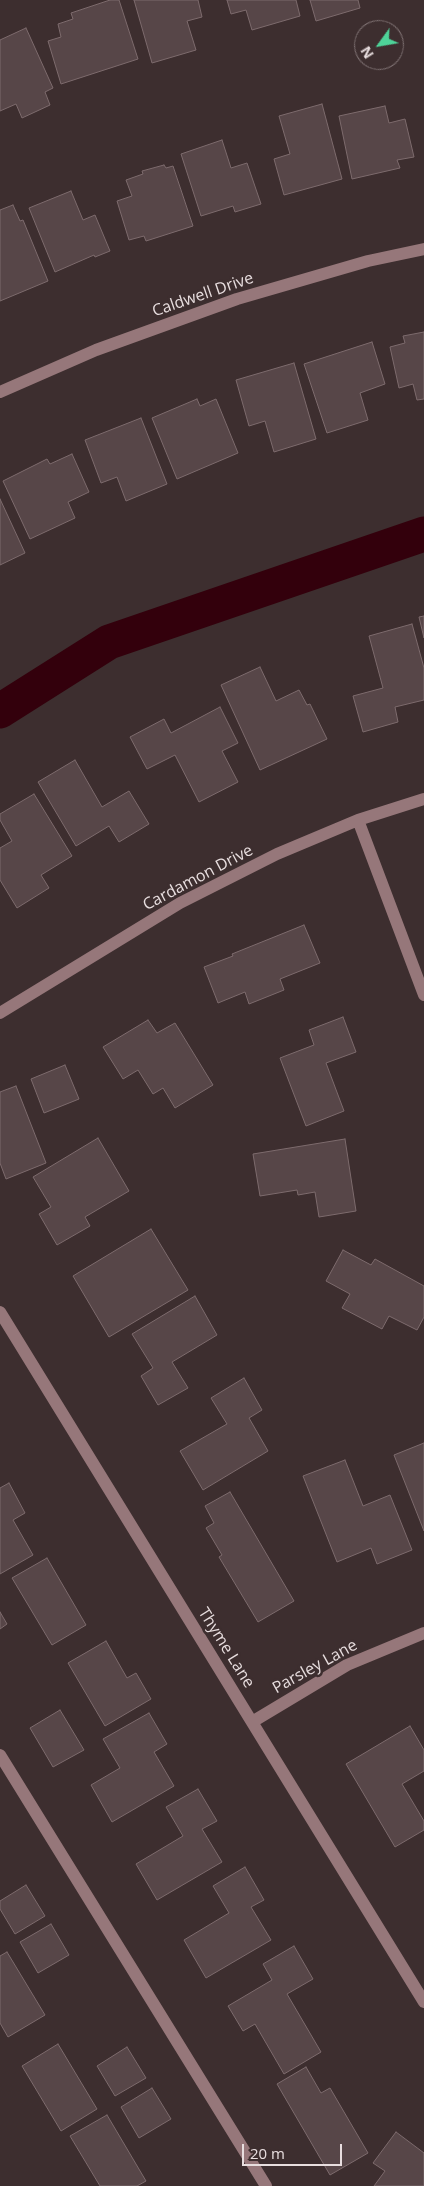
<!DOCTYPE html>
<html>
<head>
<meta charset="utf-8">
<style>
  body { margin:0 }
  #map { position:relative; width:424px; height:2186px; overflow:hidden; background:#3d2e2f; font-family:"Open Sans",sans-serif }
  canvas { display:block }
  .north { position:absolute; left:354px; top:20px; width:50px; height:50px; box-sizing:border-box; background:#3d2e2f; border:1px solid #817475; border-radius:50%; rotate:238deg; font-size:14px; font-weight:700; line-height:20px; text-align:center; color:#e8dedf }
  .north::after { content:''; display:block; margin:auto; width:18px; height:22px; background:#4ed399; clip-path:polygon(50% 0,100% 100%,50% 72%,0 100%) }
  .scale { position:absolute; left:242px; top:2144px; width:100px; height:22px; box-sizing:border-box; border:2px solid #e8dedf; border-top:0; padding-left:6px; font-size:15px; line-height:18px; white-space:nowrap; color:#e8dedf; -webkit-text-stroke:4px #3d2e2f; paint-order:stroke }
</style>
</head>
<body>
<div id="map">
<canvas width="424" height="2186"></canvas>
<div class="north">N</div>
<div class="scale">20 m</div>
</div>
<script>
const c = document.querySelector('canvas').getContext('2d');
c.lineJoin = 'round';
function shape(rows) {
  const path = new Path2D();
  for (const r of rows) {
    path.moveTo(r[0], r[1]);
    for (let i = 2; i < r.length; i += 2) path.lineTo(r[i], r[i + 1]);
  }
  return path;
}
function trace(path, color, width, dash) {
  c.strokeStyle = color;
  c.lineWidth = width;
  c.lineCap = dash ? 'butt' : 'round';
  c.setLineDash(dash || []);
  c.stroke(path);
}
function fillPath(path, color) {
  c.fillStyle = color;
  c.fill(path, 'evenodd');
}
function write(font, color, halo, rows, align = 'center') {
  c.font = font + ' "Open Sans",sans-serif';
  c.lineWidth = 5;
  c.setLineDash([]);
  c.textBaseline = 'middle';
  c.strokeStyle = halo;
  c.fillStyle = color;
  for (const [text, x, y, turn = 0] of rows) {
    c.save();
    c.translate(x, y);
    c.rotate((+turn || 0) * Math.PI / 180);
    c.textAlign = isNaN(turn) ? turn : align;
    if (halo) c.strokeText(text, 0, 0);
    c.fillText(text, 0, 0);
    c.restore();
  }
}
trace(shape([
  [0,711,109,642,424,534]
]), '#33000c', 35);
const building = shape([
  [110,0,119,0,138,59,61,84,48,41,61,37,58,24,73,19,71,13,110,0],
  [134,0,198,0,202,17,187,21,196,50,152,63,134,0],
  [227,0,296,0,300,16,252,30,246,10,231,14,227,0],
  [310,0,358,0,360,8,316,21,310,0],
  [26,28,53,88,45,92,50,105,22,118,16,104,0,111,0,40,26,28],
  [322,104,342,179,284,195,274,159,290,154,279,116,322,104],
  [385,106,389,123,405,119,414,157,397,160,400,168,352,179,339,116,385,106],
  [222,140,231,168,247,163,261,204,235,212,233,206,201,216,181,154,222,140],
  [164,165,166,168,173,166,193,226,146,241,144,236,129,240,117,201,132,196,126,180,143,174,142,171,164,165],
  [71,191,83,220,95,215,110,251,95,257,94,255,55,272,29,208,71,191],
  [13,205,20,221,23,220,48,281,0,301,0,210,13,205],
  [424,332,424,399,417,400,413,384,399,388,390,347,405,343,403,336,424,332],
  [372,342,385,384,360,393,368,420,327,433,304,364,372,342],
  [294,363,316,439,274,452,265,421,249,426,236,380,294,363],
  [197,399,200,406,216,399,238,453,177,479,152,418,197,399],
  [141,418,167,484,126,501,117,477,101,483,85,440,141,418],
  [72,454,89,492,68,502,75,518,30,539,3,481,47,459,50,464,72,454],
  [0,499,25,553,0,565,0,499],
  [424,616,424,638,419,617,424,616],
  [412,624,424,668,424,700,395,707,398,722,363,732,353,696,383,688,369,636,412,624],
  [260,667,276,701,299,690,307,705,310,704,327,739,260,770,221,685,260,667],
  [220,707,238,743,222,751,238,782,199,802,175,755,147,769,130,737,164,719,171,733,220,707],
  [75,760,102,807,129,791,149,824,119,842,109,826,76,846,38,782,75,760],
  [34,794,72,856,41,875,49,888,17,908,0,880,0,848,12,841,0,820,0,814,34,794],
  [304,925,320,963,280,979,284,990,249,1004,245,992,218,1003,204,967,233,956,232,954,304,925],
  [343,1017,356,1052,326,1063,344,1111,306,1126,280,1058,314,1045,309,1030,343,1017],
  [148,1020,157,1033,175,1023,213,1085,175,1108,163,1088,153,1094,138,1070,123,1079,103,1047,148,1020],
  [65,1065,79,1099,44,1113,31,1079,65,1065],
  [16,1086,46,1163,6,1179,0,1163,0,1092,16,1086],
  [98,1138,129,1191,85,1217,90,1226,57,1245,39,1214,51,1207,33,1177,98,1138],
  [345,1139,356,1211,319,1217,315,1192,298,1195,297,1190,260,1196,253,1154,345,1139],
  [151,1229,188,1290,109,1337,73,1276,151,1229],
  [343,1250,371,1265,375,1259,424,1286,424,1317,417,1330,389,1316,382,1329,342,1308,350,1294,326,1281,343,1250],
  [195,1296,217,1335,172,1362,188,1388,158,1405,141,1376,153,1368,132,1334,195,1296],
  [244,1378,262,1410,249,1418,268,1451,203,1490,180,1451,227,1424,211,1398,244,1378],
  [424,1443,424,1531,394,1455,424,1443],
  [345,1460,363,1506,390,1495,412,1550,377,1564,371,1548,337,1562,303,1476,345,1460],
  [9,1483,25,1513,13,1520,33,1555,0,1574,0,1488,9,1483],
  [230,1492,294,1601,258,1622,219,1557,222,1555,206,1528,214,1523,205,1506,230,1492],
  [47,1558,86,1625,52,1645,12,1578,47,1558],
  [0,1612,7,1624,0,1629,0,1612],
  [106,1641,127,1678,136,1673,151,1699,105,1726,68,1663,106,1641],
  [60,1710,84,1750,53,1767,30,1728,60,1710],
  [149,1713,167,1744,154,1752,174,1786,112,1822,91,1785,120,1768,103,1739,149,1713],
  [410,1726,424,1750,424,1771,402,1784,424,1821,424,1830,395,1847,346,1764,410,1726],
  [198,1789,217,1821,202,1829,222,1862,157,1900,136,1864,183,1836,166,1807,198,1789],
  [245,1867,264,1900,251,1907,271,1940,206,1978,184,1940,229,1913,213,1886,245,1867],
  [26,1885,45,1916,15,1934,0,1909,0,1901,26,1885],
  [51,1924,69,1955,38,1973,20,1942,51,1924],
  [294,1946,313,1979,287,1994,321,2052,284,2074,255,2024,243,2031,228,2006,272,1980,263,1964,294,1946],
  [7,1952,45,2015,8,2037,0,2023,0,1956,7,1952],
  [58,2044,97,2109,61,2131,22,2066,58,2044],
  [127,2047,146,2078,115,2096,97,2066,127,2047],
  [306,2067,321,2093,330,2088,368,2153,330,2175,277,2084,306,2067],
  [152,2088,171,2119,139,2138,121,2107,152,2088],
  [107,2115,146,2181,137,2186,100,2186,70,2136,107,2115],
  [396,2132,424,2153,424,2186,374,2186,385,2171,373,2163,396,2132]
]);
fillPath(building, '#574648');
trace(building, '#7d6b6d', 1);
trace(shape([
  [0,392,96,350,237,299,368,261,424,249],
  [358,820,424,995],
  [0,1013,180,903,277,854,358,820,424,799],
  [0,1312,424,2002],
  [252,1722,347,1665,424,1633],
  [0,1755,266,2186]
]), '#96777a', 12);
write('16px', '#e8dedf', '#3d2e2f', [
  ["Caldwell Drive",203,295,-19],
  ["Cardamon Drive",198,878,-28],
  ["Thyme Lane",226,1648,58],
  ["Parsley Lane",315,1667,-29]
]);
</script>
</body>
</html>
